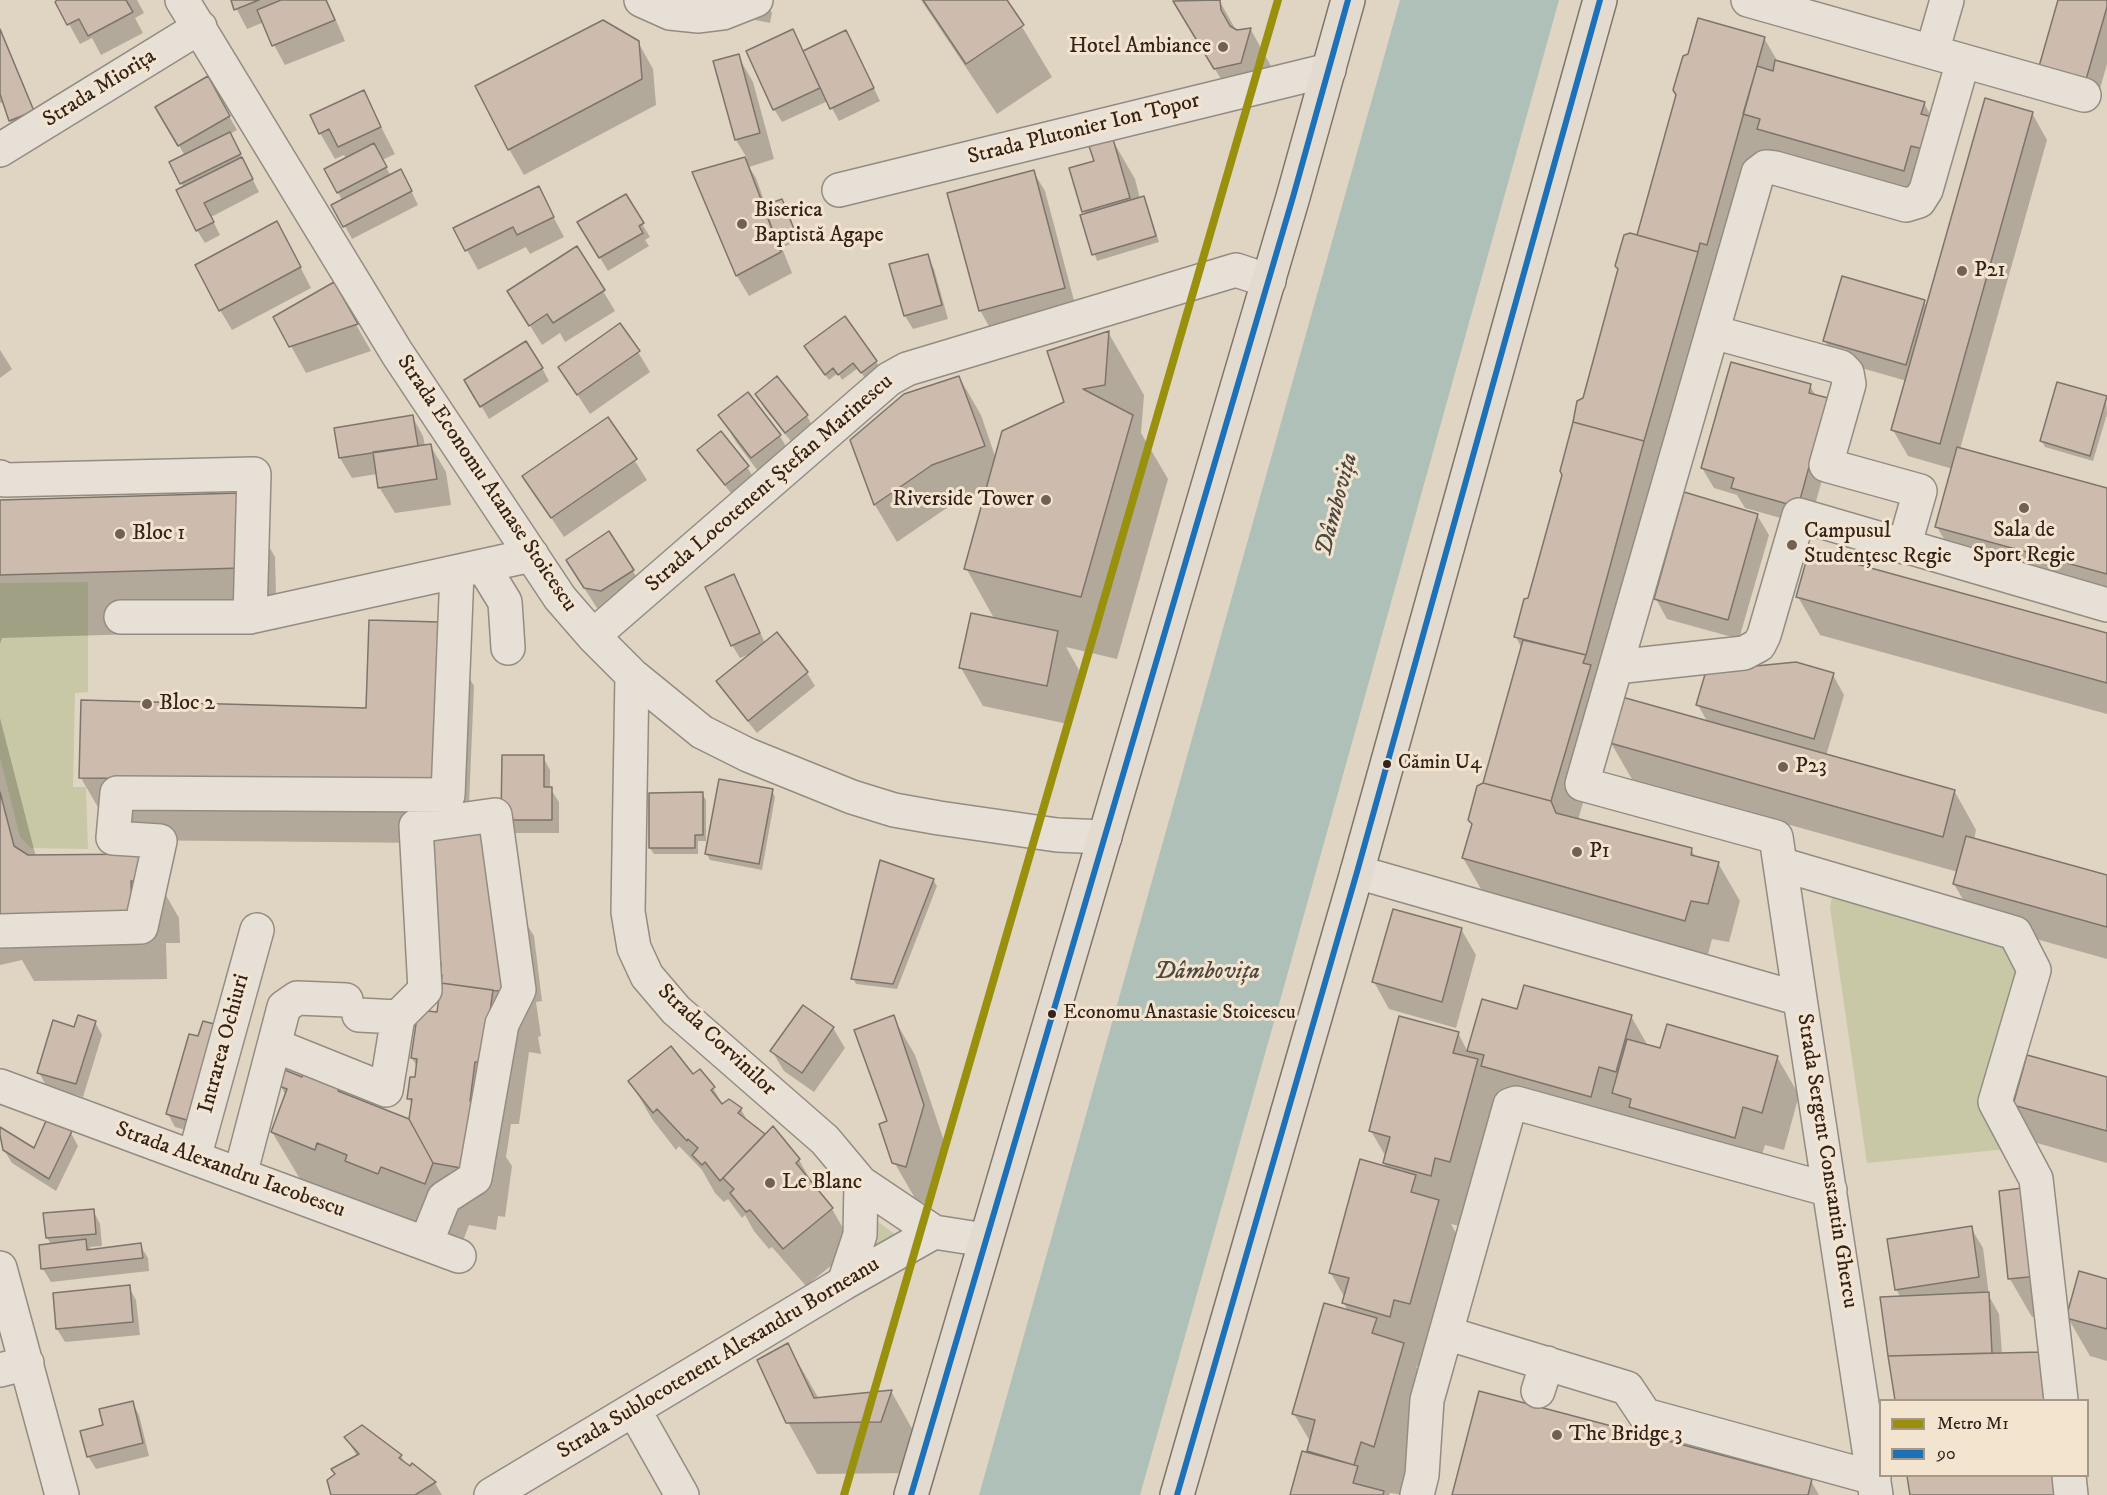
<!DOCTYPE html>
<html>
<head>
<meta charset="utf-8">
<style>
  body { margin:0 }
  #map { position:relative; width:2107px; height:1495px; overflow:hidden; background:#e0d4c2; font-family:"IM FELL DW Pica",serif }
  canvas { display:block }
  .legend { position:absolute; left:1879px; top:1399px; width:210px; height:78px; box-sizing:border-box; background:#f3e4cf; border:2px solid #a69787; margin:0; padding:8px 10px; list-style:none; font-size:18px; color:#33231c }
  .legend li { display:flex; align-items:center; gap:12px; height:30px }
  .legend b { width:30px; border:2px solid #a69787 }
</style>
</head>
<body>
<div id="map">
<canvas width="2107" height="1495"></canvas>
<ul class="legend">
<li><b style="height:8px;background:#99910e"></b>Metro M1</li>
<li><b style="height:8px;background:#1d71b8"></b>90</li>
</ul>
</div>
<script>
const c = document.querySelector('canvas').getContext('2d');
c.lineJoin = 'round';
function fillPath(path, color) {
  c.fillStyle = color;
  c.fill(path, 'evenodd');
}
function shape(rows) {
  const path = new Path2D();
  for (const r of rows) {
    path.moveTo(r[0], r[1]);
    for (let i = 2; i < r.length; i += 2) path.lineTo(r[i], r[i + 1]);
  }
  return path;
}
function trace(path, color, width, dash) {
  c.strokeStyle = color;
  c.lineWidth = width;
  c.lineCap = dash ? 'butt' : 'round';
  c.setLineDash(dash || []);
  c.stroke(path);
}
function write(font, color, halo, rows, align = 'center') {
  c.font = font + ' "IM FELL DW Pica",serif';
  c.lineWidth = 6;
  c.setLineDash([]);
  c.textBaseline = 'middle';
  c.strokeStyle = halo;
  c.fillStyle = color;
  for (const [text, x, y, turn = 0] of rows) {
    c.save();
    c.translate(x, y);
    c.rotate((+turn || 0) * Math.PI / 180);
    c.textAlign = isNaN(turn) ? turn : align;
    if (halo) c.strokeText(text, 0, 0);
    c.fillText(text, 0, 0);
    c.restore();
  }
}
fillPath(shape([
  [88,582,88,692,75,693,73,787,86,787,88,849,31,848,20,837,0,758,0,583],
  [1834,888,2014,943,2023,974,2007,1149,1867,1163,1830,907],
  [874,1219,899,1237,867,1257]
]), '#c9c8a6');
fillPath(shape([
  [1400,0,1559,0,1283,990,1140,1495,979,1495]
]), '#afc0b8');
fillPath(shape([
  [60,0,137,0,144,13,135,18,143,33,101,55,92,38,80,44,57,2],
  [232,0,327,0,345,41,285,65,274,45,264,22,247,29],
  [921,0,1006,0,1052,77,997,114],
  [1179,0,1219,0,1237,32,1251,30,1272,68,1237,106,1197,39],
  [2060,0,2107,0,2107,64,2096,103,2051,90],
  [767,5,772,13,770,23,725,14],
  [0,30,40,125,17,133,10,120,4,102,0,103],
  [1764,38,1778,62,1924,103,1953,156,1944,187,1933,183,1926,208,1772,154,1578,820,1691,849,1696,858,1718,863,1740,901,1729,942,1712,939,1707,958,1485,896,1463,858,1473,826,1469,820,1484,784,1522,649,1516,637,1529,599,1584,399,1638,237],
  [638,42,653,69,656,105,524,175,509,149],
  [853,45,880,101,839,121,828,101,782,122,774,109,804,52],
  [738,56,753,82,774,159,749,167,756,178,766,206,784,207,798,240,782,248,792,273,749,296,737,276,694,173,747,158,736,140],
  [207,78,237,130,230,134,259,192,211,217,220,235,205,243,197,230,184,188,171,163,185,156,157,107],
  [363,92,395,154,382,160,391,176,408,184,418,205,352,239,333,205,342,200,326,170,346,159,344,155,335,159,320,133],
  [2032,113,2047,140,1960,449,2107,490,2107,596,1952,553,1937,527,1953,469,1908,456,1893,430,1907,381,1837,361,1825,341,1924,301,1927,308],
  [1113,141,1135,179,1140,199,1143,198,1147,204,1159,242,1097,261,1082,216,1086,215,1084,211,1095,162],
  [1033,171,1045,191,1076,308,991,330,980,310],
  [538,188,564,237,530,254,526,247,478,270,455,228],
  [625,196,650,237,645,240,649,246,608,271,579,223],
  [288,243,311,288,232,330,220,310],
  [927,255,934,269,948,319,913,329,905,316,891,266],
  [333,284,371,351,306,373,291,346],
  [603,291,615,311,565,342,560,333,542,345,521,311],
  [1108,332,1144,395,1141,433,1168,479,1117,659,1066,647,1079,670,1068,724,983,706,961,668,995,620,966,568,987,491,954,503,897,542,875,505,852,440,959,377,981,415,996,459,1066,403],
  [0,350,12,369,0,378],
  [638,352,650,372,590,414,560,368],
  [809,353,876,361,879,367,865,378,858,368,842,380,838,373,829,380],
  [542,368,549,381,489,419,466,380],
  [1810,386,1816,396,1839,420,1809,526,1745,508,1737,495,1714,488,1702,468],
  [757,395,807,416,814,429,794,445,764,408],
  [2106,398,2107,414,2093,461,2045,447,2042,441],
  [720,415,780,436,795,462,767,483,736,442],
  [412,416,423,436,425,446,430,445,446,472,451,505,395,513,379,487,377,474,352,478,340,458],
  [608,419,647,480,564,537,524,477],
  [699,450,747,467,755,480,734,497,707,463],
  [239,494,275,557,277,630,2,638,0,644,0,501],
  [1757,515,1769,535,1739,639,1667,619,1656,599],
  [633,571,644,591,613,610,597,608,579,580],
  [734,576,765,643,776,634,807,673,815,686,757,733,726,694,718,681,752,653,740,658,732,645],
  [1798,597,2107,635,2107,714,1820,635],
  [438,624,474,686,468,828,534,936,542,1001,536,1002,541,1036,538,1037,541,1054,529,1052,519,1124,511,1124,506,1157,512,1166,505,1217,498,1216,496,1230,469,1225,461,1246,309,1194,272,1132,286,1096,281,1086,303,1079,339,1085,345,1095,410,1121,412,1105,409,1098,416,1079,417,1067,412,1058,438,1014,443,983,438,976,443,968,431,843,117,840,81,778,367,709],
  [1833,675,1844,695,1826,756,1955,792,1976,830,1974,840,2107,877,2107,959,1976,922,1954,884,1958,872,1633,781,1611,743,1708,723,1698,705],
  [0,718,36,857,143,855,179,918,180,943,166,943,167,979,34,981,22,960,0,965],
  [503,756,543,757,550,770,550,788,559,802,559,833,510,833],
  [772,791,775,797,762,870,710,860,706,853],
  [702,794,706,800,706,841,698,841,698,854,654,854,650,848],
  [933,880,937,886,897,989,856,984,853,978],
  [1461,929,1476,955,1456,1028,1389,1009,1374,982],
  [1483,1001,1518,1011,1631,1016,1648,1046,1661,1050,1777,1057,1799,1095,1784,1150,1765,1145,1756,1175,1512,1117,1460,1226,1451,1224,1467,1253,1439,1354,1424,1350,1419,1367,1416,1366,1432,1395,1404,1495,1390,1493,1389,1495,1292,1495,1310,1454,1309,1451,1311,1443,1294,1414,1348,1311,1344,1303,1345,1298,1330,1272,1388,1169,1384,1163,1386,1157,1371,1131,1458,1033,1468,1052],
  [893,1017,915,1055,945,1144,927,1204,916,1200,894,1162,889,1122],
  [95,1022,102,1035,83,1097,46,1086,39,1072,75,1029],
  [833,1028,845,1048,814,1092,784,1071,772,1051],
  [190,1035,197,1133,175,1127,168,1114],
  [693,1076,713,1088,723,1105,741,1109,749,1124,799,1160,816,1190,832,1209,854,1247,806,1286,772,1247,769,1249,754,1231,745,1215,742,1218,728,1199,724,1202,715,1193,702,1170,679,1146,676,1150,652,1119,630,1081],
  [2107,1079,2107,1163,2037,1143,2015,1105],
  [71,1133,78,1146,56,1191,12,1163,4,1150,35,1150],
  [2001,1193,2060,1313,2032,1317,2010,1279],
  [93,1210,100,1224,102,1246,90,1247,91,1251,140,1245,148,1258,149,1271,51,1282,43,1269,41,1246,51,1245,47,1237],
  [1971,1228,1983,1248,1989,1296,1999,1314,2002,1354,2038,1353,2053,1380,2056,1400,1897,1400,1890,1356,1901,1298,1896,1289],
  [2107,1281,2107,1361,2090,1356,2068,1318],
  [129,1287,136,1300,140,1335,65,1342,57,1329,54,1294],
  [788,1345,819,1399,891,1391,920,1443,910,1473,817,1474,788,1422],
  [132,1402,139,1415,149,1456,96,1469,88,1456,105,1426],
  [346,1438,401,1456,407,1466,410,1468,413,1465,435,1483,442,1495,333,1495,357,1456],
  [1908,1476,2064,1476,1911,1495],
  [1811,1481,1819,1495,1453,1495]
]), '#0003');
const building = shape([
  [57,0,126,0,133,12,88,36,79,19,67,25,55,2,57,0],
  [231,0,259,0,234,10,231,0],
  [281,0,326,0,335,20,272,46,257,10,281,0],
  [923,0,1007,0,1024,25,966,64,923,0],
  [1220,0,1221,10,1230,26,1237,30,1251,28,1241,63,1214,69,1173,1,1220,0],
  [2058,0,2107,0,2107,7,2085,83,2038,70,2058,0],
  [1698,18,1765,37,1707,245,1700,243,1698,252,1637,235,1676,95,1673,90,1683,56,1688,54,1698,18],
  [603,20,639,41,642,79,508,150,475,86,603,20],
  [0,29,34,111,9,121,0,94,0,29],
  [793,29,820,88,773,110,746,51,793,29],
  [846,30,874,88,830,109,803,51,846,30],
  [739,54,760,133,735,140,713,61,739,54],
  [1775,60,1925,102,1921,114,1932,117,1923,149,1911,146,1904,171,1757,129,1760,119,1743,114,1757,66,1773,71,1775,60],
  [208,76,230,116,178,146,155,107,208,76],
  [364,90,381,127,338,147,329,129,319,134,310,115,364,90],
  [1985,98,2033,112,1940,444,1891,430,1985,98],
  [230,132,241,154,180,184,169,162,230,132],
  [1113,139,1130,198,1082,212,1069,168,1094,161,1089,146,1113,139],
  [374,143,387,167,337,193,324,169,374,143],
  [242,157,253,179,204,203,214,222,196,231,176,190,242,157],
  [745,157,781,252,736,276,692,172,745,157],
  [401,169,412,191,343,227,331,205,401,169],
  [1034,170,1065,288,979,311,947,193,1034,170],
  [539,186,554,217,517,235,513,227,465,251,453,228,539,186],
  [626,194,644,223,639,226,643,233,599,258,577,222,626,194],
  [1144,196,1156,236,1092,255,1080,215,1144,196],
  [782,199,796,234,777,242,763,206,782,199],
  [277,221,301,267,219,311,195,265,277,221],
  [1630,233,1698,252,1644,441,1573,422,1577,401,1583,398,1618,269,1615,266,1624,235,1630,233],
  [577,246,605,290,553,323,547,314,529,326,507,291,577,246],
  [928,254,942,305,904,316,889,264,928,254],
  [1842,276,1925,300,1906,365,1823,341,1842,276],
  [334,282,358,324,289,347,273,317,334,282],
  [845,316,877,361,861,373,853,363,838,375,833,368,825,375,804,346,845,316],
  [620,323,640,351,577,395,558,367,620,323],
  [1109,331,1105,385,1083,389,1133,415,1081,597,964,569,1002,431,1064,402,1047,351,1109,331],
  [526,341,543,368,480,407,464,380,526,341],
  [1731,362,1811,384,1809,393,1828,398,1798,507,1731,488,1734,478,1701,468,1731,362],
  [777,376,808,415,785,433,755,394,777,376],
  [959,376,985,446,932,465,874,505,850,440,904,394,959,376],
  [2057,382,2107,396,2090,456,2040,441,2057,382],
  [748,392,781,435,751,458,718,415,748,392],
  [413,415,418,446,339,458,334,428,413,415],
  [608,417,637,459,551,518,522,476,608,417],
  [1573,422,1644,441,1586,655,1514,637,1524,599,1528,598,1562,475,1560,471,1573,422],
  [721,431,749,466,725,485,697,450,721,431],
  [431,444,437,479,378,488,373,452,431,444],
  [1957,447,2107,488,2107,574,1935,527,1957,447],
  [1684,492,1758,514,1728,620,1654,599,1684,492],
  [239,493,242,568,0,575,0,500,239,493],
  [609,531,634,570,601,591,584,588,566,560,609,531],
  [1809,551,2107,633,2107,683,1796,597,1809,551],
  [734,574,760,633,731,646,705,587,734,574],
  [971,613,1058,631,1047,686,959,668,971,613],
  [369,620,439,622,432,781,79,778,81,700,366,708,369,620],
  [777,632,808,672,748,721,716,681,777,632],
  [1523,640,1586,655,1583,663,1591,665,1551,801,1483,783,1523,640],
  [1796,662,1834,673,1814,739,1696,705,1706,671,1796,662],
  [1622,697,1955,790,1943,837,1610,743,1622,697],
  [502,755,544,755,544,787,552,787,552,820,501,820,502,755],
  [719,779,773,789,759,864,705,854,719,779],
  [1483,783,1551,801,1556,813,1692,848,1691,855,1719,862,1708,904,1691,901,1685,921,1462,858,1472,824,1468,820,1477,786,1483,783],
  [0,792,14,846,28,855,144,854,145,881,131,881,132,917,0,919,0,792],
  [703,792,703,835,695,835,695,848,649,848,649,793,703,792],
  [485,831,506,992,441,983,442,975,437,976,435,968,441,966,436,933,429,839,485,831],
  [1966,836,2107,875,2107,927,1953,884,1966,836],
  [880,860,934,879,893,984,851,979,880,860],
  [1393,909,1462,928,1442,1002,1372,982,1393,909],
  [441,983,493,990,483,1062,475,1062,470,1101,477,1102,461,1168,433,1163,409,1119,412,1099,407,1099,410,1077,415,1077,417,1059,411,1058,418,1010,437,1012,441,983],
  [1524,985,1632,1015,1616,1072,1599,1067,1591,1097,1481,1066,1484,1055,1467,1051,1482,999,1517,1009,1524,985],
  [803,1005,834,1027,802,1073,770,1051,803,1005],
  [78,1015,96,1021,76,1084,37,1073,53,1020,74,1027,78,1015],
  [894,1015,924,1105,906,1167,892,1163,879,1124,887,1121,854,1030,894,1015],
  [1399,1016,1459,1032,1453,1053,1478,1059,1450,1162,1435,1158,1431,1176,1383,1163,1390,1137,1369,1131,1399,1016],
  [203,1021,218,1025,190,1121,166,1114,189,1034,198,1036,203,1021],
  [1667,1024,1778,1056,1762,1113,1743,1107,1735,1138,1629,1107,1631,1099,1612,1093,1627,1039,1660,1048,1667,1024],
  [671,1046,693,1074,700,1069,715,1087,711,1090,722,1104,729,1099,742,1108,738,1113,765,1134,720,1181,705,1162,702,1165,692,1155,698,1148,688,1139,687,1141,657,1109,653,1113,628,1081,671,1046],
  [2027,1055,2107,1077,2107,1131,2013,1105,2027,1055],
  [285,1070,302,1077,305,1070,341,1084,338,1091,409,1119,433,1163,425,1184,381,1167,378,1174,345,1161,347,1155,317,1143,315,1150,271,1132,287,1089,279,1086,285,1070],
  [46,1121,72,1131,49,1179,3,1150,0,1135,0,1127,34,1148,46,1121],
  [773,1126,800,1159,796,1163,833,1208,783,1249,750,1210,746,1212,730,1193,734,1189,723,1178,773,1126],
  [1360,1159,1416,1175,1411,1192,1439,1200,1410,1304,1394,1300,1390,1317,1342,1303,1349,1278,1329,1273,1360,1159],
  [2030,1187,2039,1276,2008,1279,1999,1191,2030,1187],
  [94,1209,96,1234,46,1238,43,1213,94,1209],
  [1972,1226,1979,1277,1895,1290,1887,1239,1972,1226],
  [86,1239,87,1250,141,1243,143,1258,41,1269,39,1245,86,1239],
  [2079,1271,2107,1279,2107,1329,2066,1318,2079,1271],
  [130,1285,133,1322,56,1329,53,1293,130,1285],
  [1989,1292,1992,1353,1888,1356,1880,1297,1989,1292],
  [1324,1303,1377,1318,1372,1333,1404,1343,1374,1447,1361,1442,1354,1465,1307,1451,1315,1420,1292,1414,1324,1303],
  [788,1343,814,1398,892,1390,881,1422,786,1423,757,1360,788,1343],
  [2039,1352,2044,1400,1895,1400,1888,1356,2039,1352],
  [1479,1391,1812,1479,1808,1495,1452,1495,1479,1391],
  [133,1401,143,1443,87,1457,80,1431,103,1425,99,1409,133,1401],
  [362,1425,402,1455,399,1458,410,1466,412,1463,436,1482,415,1495,331,1495,327,1480,335,1474,331,1469,359,1454,344,1437,362,1425],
  [1302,1451,1358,1466,1353,1483,1384,1491,1383,1495,1290,1495,1302,1451],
  [1907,1476,2053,1476,2056,1495,1910,1495,1907,1476]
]);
fillPath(building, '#cdbcae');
trace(building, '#7d746b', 1.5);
const minor = shape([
  [182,0,397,353,560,598,593,636,632,675,702,732,748,755,852,797,894,810,939,818,1057,835,1105,837],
  [641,0,670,13,699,16,723,13,756,0],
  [1748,0,2084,95],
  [1932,52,1947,0],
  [0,150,200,27],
  [839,190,1329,70],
  [1713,332,1841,367,1847,373,1849,384,1826,465,1920,491,1904,547],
  [0,477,4,480,254,474,250,617,121,617],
  [483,566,505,602,508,648],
  [250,617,532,555],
  [593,636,889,379,907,369,1236,270,1269,281],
  [1616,667,1744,653,1759,645,1764,635,1799,515,2107,605],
  [632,675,628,912,634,948,647,976,676,1010,825,1140,861,1183,934,1232],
  [1780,864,2015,933,2034,970,1995,1102,2036,1179,2061,1400],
  [1357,872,1800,999,1876,1495],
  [0,931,141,927,160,841,113,838,117,793,448,795,457,572],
  [1800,999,1776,837,1582,784,1758,173,1766,167,1775,168,1906,205,1919,201,1926,190,1963,61],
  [398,1017,425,990,416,826,495,815,519,990,502,1024,475,1178,444,1198,426,1243],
  [274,1045,386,1090,398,1017,359,1015],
  [0,1086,459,1256],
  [194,1158,257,930],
  [240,1175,284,1007,297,998,346,1000],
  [0,1268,62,1495],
  [844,1283,860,1235,861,1183],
  [1446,1333,1627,1388,1645,1415,1874,1478],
  [0,1370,27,1363],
  [1538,1391,1547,1363],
  [634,1410,682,1495],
  [2069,1476,2071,1495],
  [491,1495,844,1283,934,1232,985,1240],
  [1417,1495,1422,1475,1427,1400,1510,1105,1516,1103,1830,1190]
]);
const major = shape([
  [911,1495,1293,197,1348,0],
  [1177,1495,1357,872,1600,0]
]);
trace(minor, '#958c81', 36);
trace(major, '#7d746b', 36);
trace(minor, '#e6e0d7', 33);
trace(major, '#e3dbd0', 33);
trace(shape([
  [911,1495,1293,197,1348,0],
  [1177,1495,1357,872,1600,0]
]), '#1d71b8', 6);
trace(shape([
  [844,1495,1278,0]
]), '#99910e', 8);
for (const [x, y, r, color] of [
  [1223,47,6,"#706156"],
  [742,224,6,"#706156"],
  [1962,271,6,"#706156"],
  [1046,500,6,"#706156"],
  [2024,508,6,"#706156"],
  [120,534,6,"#706156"],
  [1792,545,6,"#706156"],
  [147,704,6,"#706156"],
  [1387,764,5,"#33231c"],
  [1783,767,6,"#706156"],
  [1577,852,6,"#706156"],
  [1052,1014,5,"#33231c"],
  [770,1183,6,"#706156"],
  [1557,1435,6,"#706156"]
]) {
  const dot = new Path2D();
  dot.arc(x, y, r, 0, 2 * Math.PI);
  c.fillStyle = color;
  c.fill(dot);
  trace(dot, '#f3e4cf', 2);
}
write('20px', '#33231c', '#f3e4cf', [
  ["Cămin U4",1398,764],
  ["Economu Anastasie Stoicescu",1063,1014]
], 'left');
write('22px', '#33231c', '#f3e4cf', [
  ["Hotel Ambiance",1211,47,"right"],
  ["Biserica",754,211],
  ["Baptistă Agape",754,236],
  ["P21",1974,271],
  ["Riverside Tower",1034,500,"right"],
  ["Sala de",2024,531,"center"],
  ["Sport Regie",2024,556,"center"],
  ["Campusul",1804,532],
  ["Studențesc Regie",1804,557],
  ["Bloc 1",132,534],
  ["Bloc 2",159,704],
  ["P23",1795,767],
  ["P1",1589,852],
  ["Le Blanc",782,1183],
  ["The Bridge 3",1569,1435]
], 'left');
write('22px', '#33231c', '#f3e4cf', [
  ["Strada Miorița",100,89,-32],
  ["Strada Plutonier Ion Topor",1084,130,-14],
  ["Strada Economu Atanase Stoicescu",486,484,56],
  ["Strada Locotenent Ștefan Marinescu",770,484,-41],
  ["Strada Corvinilor",716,1041,43],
  ["Intrarea Ochiuri",225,1044,-75],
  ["Strada Sergent Constantin Ghercu",1826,1161,81],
  ["Strada Alexandru Iacobescu",230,1171,20],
  ["Strada Sublocotenent Alexandru Borneanu",719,1359,-31]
]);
write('italic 24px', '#4d4842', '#f3e4cf', [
  ["Dâmbovița",1338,505,-75],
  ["Dâmbovița",1207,973]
]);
</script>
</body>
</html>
